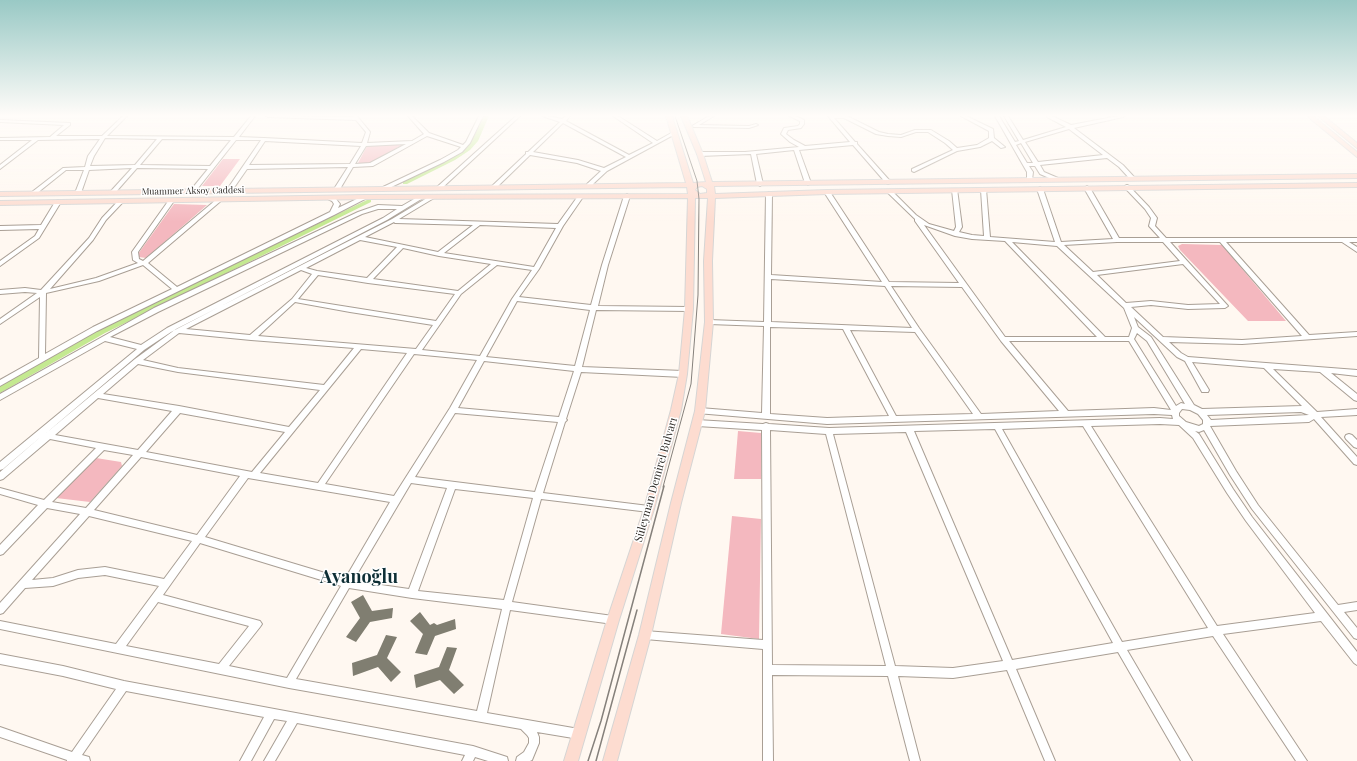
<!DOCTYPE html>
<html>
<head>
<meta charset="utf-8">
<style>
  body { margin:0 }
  canvas { display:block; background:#fff8f1 }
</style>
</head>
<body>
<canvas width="1357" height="761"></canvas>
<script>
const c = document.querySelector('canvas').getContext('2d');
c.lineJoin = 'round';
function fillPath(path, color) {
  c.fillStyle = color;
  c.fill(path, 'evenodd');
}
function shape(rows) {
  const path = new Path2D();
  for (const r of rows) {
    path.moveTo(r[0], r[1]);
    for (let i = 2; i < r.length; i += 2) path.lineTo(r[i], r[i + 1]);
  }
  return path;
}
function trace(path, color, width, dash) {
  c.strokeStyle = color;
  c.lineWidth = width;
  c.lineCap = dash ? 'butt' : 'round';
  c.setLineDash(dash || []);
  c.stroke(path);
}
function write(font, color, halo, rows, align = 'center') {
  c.font = font + ' "Playfair Display",serif';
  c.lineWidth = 3;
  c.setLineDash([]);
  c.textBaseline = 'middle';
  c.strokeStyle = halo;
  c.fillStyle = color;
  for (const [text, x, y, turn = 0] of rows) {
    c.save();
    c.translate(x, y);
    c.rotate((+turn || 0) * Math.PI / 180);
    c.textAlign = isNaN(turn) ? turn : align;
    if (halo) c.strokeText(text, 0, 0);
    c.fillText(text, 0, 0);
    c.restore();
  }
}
fillPath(shape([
  [404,144,370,163,358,163,367,146],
  [223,159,240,159,220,186,202,186],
  [174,204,207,205,146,258,139,257,138,254],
  [1182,244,1222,245,1286,321,1248,321,1180,250,1178,246],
  [738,431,761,433,761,479,734,479],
  [96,458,121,462,122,466,90,502,56,498],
  [732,516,761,519,759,639,721,634]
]), '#f4b8bf');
fillPath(shape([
  [484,116,489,116,478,141,470,150,455,160,407,184,403,184,403,182,451,158,466,148,472,140,484,116],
  [369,199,371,200,371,202,105,333,0,393,0,386,99,329,369,199]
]), '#c4e991');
fillPath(shape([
  [363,595,372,611,393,608,392,618,370,622,356,642,346,637,360,618,351,602],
  [420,612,430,625,434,623,437,625,455,619,456,629,435,636,427,655,415,653,423,634,410,621],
  [386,635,397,637,387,658,401,672,391,682,378,667,353,676,352,663,377,655],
  [447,647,457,648,449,670,464,685,454,694,440,680,416,688,414,675,439,667]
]), '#807e71');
const minor = shape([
  [123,116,127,116,107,136,234,137,251,116,255,116,239,137,264,138,362,143,366,132,356,120,268,117,266,116,300,116,354,117,353,116,357,116,370,132,367,143,412,141,424,134,408,116,412,116,429,133,463,145,466,142,479,116,483,116,470,143,462,152,444,162,385,190,382,188,383,187,440,160,458,150,461,147,427,136,373,166,353,167,340,189,337,191,334,189,348,167,247,169,231,192,227,192,226,191,261,140,236,140,195,192,193,193,190,191,208,169,137,168,115,193,113,194,110,192,111,191,132,168,89,170,81,193,78,195,75,193,84,170,66,170,36,194,32,194,32,192,63,168,85,167,88,156,100,139,38,140,0,169,0,165,32,140,0,140,0,138,50,137,64,125,0,122,0,120,70,123,70,125,56,136,102,136,123,116],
  [105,138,157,139,135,165,90,166,94,156,105,138],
  [162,139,231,140,210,166,140,165,162,139],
  [265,141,361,146,350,164,249,165,265,141],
  [406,144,370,163,355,164,366,146,406,144],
  [516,116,520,116,441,189,437,189,437,187,516,116],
  [542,116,548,116,562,119,566,116,570,116,566,121,629,155,653,143,613,116,618,116,657,141,673,132,677,133,607,171,593,184,592,188,588,188,587,184,601,171,577,163,530,155,495,189,491,189,491,187,526,154,526,152,528,152,560,122,542,116],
  [563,123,626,157,604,168,578,160,533,152,563,123],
  [709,116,714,116,699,125,749,126,756,124,758,125,749,128,694,127,692,126,709,116],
  [789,116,795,116,804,120,804,124,801,128,788,130,786,134,794,140,805,146,850,142,828,116,847,116,879,132,888,134,901,135,915,130,931,130,949,141,957,148,977,145,989,138,989,131,961,116,966,116,993,129,994,138,1005,147,1001,148,992,141,980,147,957,151,914,172,912,171,912,169,953,150,945,143,928,132,916,132,901,137,888,136,876,134,844,118,834,118,855,142,857,142,857,144,890,181,890,183,888,184,886,183,853,145,799,150,811,183,808,185,805,183,794,150,756,154,763,184,760,186,757,184,751,154,700,156,697,154,700,152,745,152,799,147,790,142,781,134,784,128,798,126,800,124,800,121,789,116],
  [995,116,999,116,1015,142,1019,141,1004,116,1008,116,1023,140,1066,127,1047,117,1047,116,1052,116,1071,125,1118,116,1125,116,1123,117,1074,128,1123,165,1135,178,1132,180,1130,179,1119,167,1107,158,1040,165,1044,172,1058,178,1058,180,1056,181,1040,174,1035,166,1029,166,1033,172,1032,180,1031,181,1027,181,1027,172,995,116],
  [1069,129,1103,155,1038,162,1025,142,1069,129],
  [1021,143,1033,163,1027,163,1016,145,1021,143],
  [1127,185,1129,186,1149,207,1157,218,1155,226,1166,238,1357,238,1357,242,1349,242,1357,247,1357,252,1342,242,1226,242,1309,335,1357,332,1357,336,1242,344,1169,342,1181,353,1188,357,1357,370,1357,376,1331,373,1357,394,1357,401,1354,400,1320,372,1273,369,1317,412,1357,409,1357,415,1321,417,1357,457,1357,465,1354,464,1314,419,1309,422,1210,426,1236,471,1258,505,1338,605,1357,602,1357,610,1344,612,1357,628,1357,639,1354,638,1252,509,1230,475,1204,430,1199,432,1195,431,1199,434,1233,489,1252,517,1357,652,1357,665,1354,663,1321,621,1223,634,1307,761,1296,761,1213,636,1127,650,1192,761,1181,761,1118,652,1016,669,1055,761,1045,761,1007,670,953,678,898,676,920,761,910,761,888,676,772,675,773,761,763,761,763,649,645,639,642,638,640,635,642,632,645,631,763,640,762,430,697,426,694,425,693,423,694,421,697,420,763,424,766,423,769,424,829,428,1160,418,1173,419,1172,415,1154,414,827,424,697,413,696,411,697,409,700,408,762,413,764,326,709,324,706,322,709,320,764,322,766,194,769,192,772,194,771,275,882,282,824,192,827,190,830,192,889,282,959,283,915,221,915,219,887,192,887,190,891,190,916,215,929,224,954,231,956,227,952,190,953,189,957,189,962,227,959,232,972,235,984,236,981,190,982,189,986,189,990,237,1055,242,1037,189,1040,187,1043,189,1061,242,1113,239,1084,188,1087,186,1090,188,1119,238,1160,238,1149,226,1151,218,1145,209,1125,188,1125,186,1127,185],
  [924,225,955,236,972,239,1005,241,1097,337,1005,337,924,225],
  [1012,242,1057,246,1124,308,1132,328,1129,337,1105,337,1012,242],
  [1117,242,1163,242,1180,261,1093,272,1064,245,1117,242],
  [1170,242,1220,242,1302,336,1242,340,1163,337,1131,307,1151,305,1188,309,1225,308,1228,306,1170,242],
  [1183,264,1220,304,1188,305,1151,301,1126,303,1097,275,1183,264],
  [771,279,885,286,912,328,771,322,771,279],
  [891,286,962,287,1001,341,1059,411,981,414,919,328,891,286],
  [1134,317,1177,357,1185,361,1202,392,1208,392,1209,390,1192,362,1264,368,1302,406,1202,409,1194,405,1151,337,1138,327,1134,317],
  [770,327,843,329,889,416,827,418,770,414,770,327],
  [850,330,915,332,973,414,896,416,850,330],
  [1137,333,1147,341,1185,404,1181,403,1176,406,1134,339,1137,333],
  [1009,341,1129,341,1171,410,1154,408,1068,411,1009,341],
  [1182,409,1190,410,1198,414,1203,420,1203,424,1199,426,1186,422,1179,416,1179,413,1182,409],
  [1301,412,1309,415,1211,420,1207,415,1301,412],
  [1160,424,1179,425,1193,438,1227,493,1246,521,1315,613,1217,626,1091,426,1160,424],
  [1083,426,1208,628,1122,642,1002,429,1083,426],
  [995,429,1113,643,1012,660,914,431,995,429],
  [770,430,826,434,886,666,772,665,770,430],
  [906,432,1003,661,953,668,895,666,833,434,906,432],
  [627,194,630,196,608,265,598,306,689,307,692,309,689,311,596,310,582,367,683,371,686,374,683,377,581,372,566,419,567,420,565,422,543,493,649,506,652,507,653,509,652,511,649,512,541,499,512,602,613,616,616,617,618,620,616,623,613,624,510,610,487,713,579,729,583,730,584,734,583,738,579,739,537,732,539,737,539,743,532,760,530,761,516,761,517,757,524,752,529,743,529,738,527,735,521,729,289,688,0,629,0,621,116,644,159,586,105,575,78,578,53,586,25,588,3,613,0,614,0,603,80,514,47,508,3,554,0,555,0,545,38,505,0,494,0,488,44,500,96,448,50,439,3,479,0,480,0,472,44,434,3,469,0,470,0,462,137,349,105,341,0,400,0,394,154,308,358,212,378,205,402,206,421,195,424,197,423,198,387,220,171,332,144,350,45,434,135,359,176,329,392,219,432,195,435,197,434,198,399,219,558,224,578,196,582,196,583,197,563,226,539,269,519,297,591,305,602,265,624,196,627,194],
  [378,209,397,209,383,218,167,328,141,345,110,337,158,312,362,214,378,209],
  [394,222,395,223,473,225,438,252,365,237,394,222],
  [480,225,556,228,534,267,444,253,480,225],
  [360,240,397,247,367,278,317,271,306,268,360,240],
  [403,248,439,256,491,264,458,291,373,279,403,248],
  [497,265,532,270,512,299,480,356,422,350,461,294,497,265],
  [301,270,312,274,292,299,250,335,186,329,301,270],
  [318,275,368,283,455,294,436,321,298,299,318,275],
  [517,301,590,310,575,366,486,357,517,301],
  [295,302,350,312,433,325,416,349,258,336,295,302],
  [179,333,251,340,354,348,324,385,178,368,143,360,179,333],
  [361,349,407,353,318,483,260,473,361,349],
  [414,354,477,360,450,408,394,496,325,484,414,354],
  [484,361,574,371,559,417,458,408,484,361],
  [138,364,178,372,320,390,289,427,179,406,103,394,138,364],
  [98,398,172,411,138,450,55,435,98,398],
  [180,413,285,432,252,472,146,452,180,413],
  [455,413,558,422,535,492,415,477,455,413],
  [104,450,133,455,86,508,52,502,104,450],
  [141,457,240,476,197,535,94,510,141,457],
  [248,478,390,502,345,579,205,537,248,478],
  [411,483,447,488,409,589,353,581,411,483],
  [455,489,533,498,504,600,418,591,455,489],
  [89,516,192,541,164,579,105,567,78,570,53,578,32,580,89,516],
  [200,543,341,586,287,678,229,666,260,627,262,624,260,621,163,595,200,543],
  [349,588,412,598,502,609,477,711,296,679,349,588],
  [158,602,249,626,219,664,126,646,158,602],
  [365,195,368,197,367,198,334,215,97,331,0,386,0,380,39,358,40,297,0,324,0,319,37,293,25,292,0,294,0,290,25,288,41,290,89,238,102,218,119,200,121,199,124,201,106,220,93,240,50,289,96,278,138,263,133,260,132,252,169,200,171,199,174,201,138,252,139,259,143,261,217,199,221,199,222,200,148,263,177,287,330,212,334,204,332,201,328,199,328,197,332,197,336,199,340,204,338,208,365,195],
  [143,265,172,289,93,327,45,354,46,293,99,281,143,265],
  [58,200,61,202,39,238,0,266,0,261,35,236,39,229,0,230,0,226,41,225,55,202,58,200],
  [1349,434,1352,435,1357,440,1357,448,1354,447,1346,439,1345,437,1346,435,1349,434],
  [0,654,63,666,124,681,473,746,507,757,508,761,488,761,475,757,473,761,462,761,465,755,297,723,275,761,264,761,287,721,274,719,251,761,240,761,264,717,126,691,82,755,89,757,90,761,67,761,67,760,0,737,0,727,72,752,116,689,63,676,0,664,0,654]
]);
const major = shape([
  [666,116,672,116,693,183,706,182,697,154,681,116,687,116,703,154,712,182,1357,174,1357,178,714,186,715,194,827,190,1357,183,1357,187,827,194,715,198,712,261,713,322,705,411,681,503,651,635,617,761,603,761,639,635,671,503,695,411,705,322,704,261,708,198,695,198,693,309,687,374,681,410,654,509,619,620,578,761,564,761,607,620,644,509,671,410,679,374,685,309,688,198,365,199,0,205,0,201,365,195,688,194,687,187,0,196,0,192,686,183,666,116],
  [702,186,707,189,707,193,700,194,695,190,697,187,702,186],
  [1307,116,1313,116,1357,152,1357,157,1307,116],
  [1318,116,1324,116,1357,143,1357,148,1318,116]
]);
trace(minor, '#a99f95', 2);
trace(major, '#d6d5d4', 2);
fillPath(minor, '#fff');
fillPath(major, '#fddcd0');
trace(shape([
  [663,487,691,384,698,295,699,199,697,181,675,116]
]), '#85807b', 1);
trace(shape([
  [588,761,601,721,664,486],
  [596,761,637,610]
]), '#85807b', 1.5);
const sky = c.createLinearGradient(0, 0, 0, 222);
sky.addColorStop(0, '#99c9c5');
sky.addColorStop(0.52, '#fffcf9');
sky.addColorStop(1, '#fffcf900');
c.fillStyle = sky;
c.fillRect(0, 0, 1357, 222);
write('9px', '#312d29', '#fff', [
  ["Muammer Aksoy Caddesi",193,191,-1]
]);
write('11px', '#312d29', '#fff', [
  ["Süleyman Demirel Bulvarı",656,480,-74]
]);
write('bold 18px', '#0e2f36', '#fff', [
  ["Ayanoğlu",359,577]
]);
</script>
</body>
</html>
